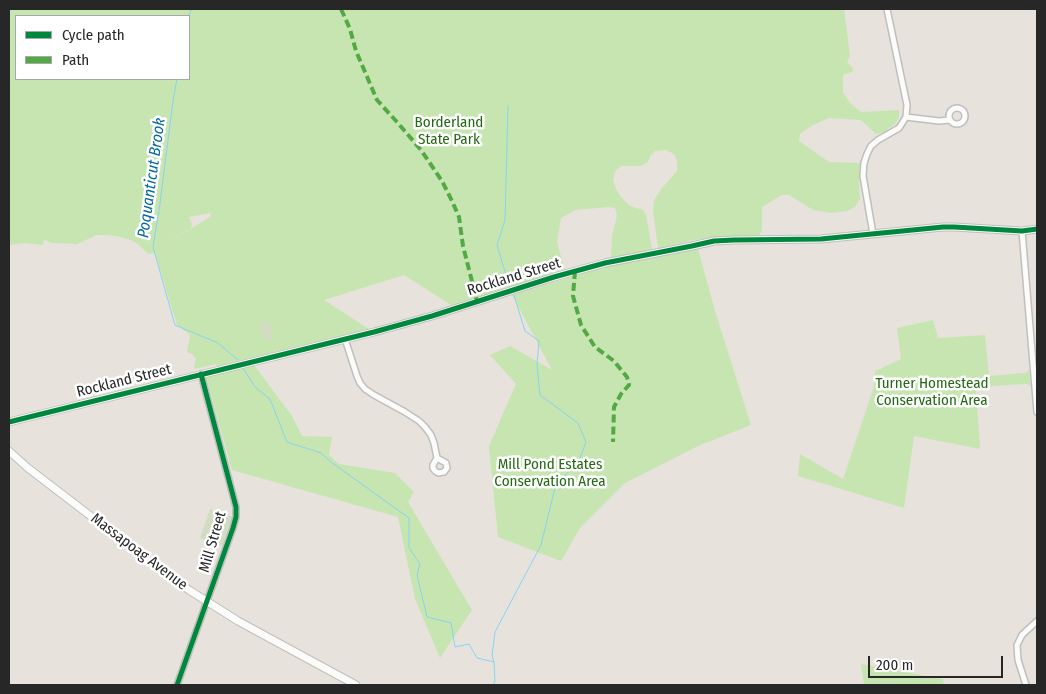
<!DOCTYPE html>
<html>
<head>
<meta charset="utf-8">
<style>
  body { margin:0 }
  #map { position:relative; width:1046px; height:694px; overflow:hidden; background:#e7e2dc; font-family:"Fira Sans Condensed",sans-serif }
  canvas { display:block }
  .frame { position:absolute; inset:0; border:10px solid #272727; pointer-events:none }
  .legend { position:absolute; left:15px; top:15px; width:175px; height:65px; box-sizing:border-box; background:#fff; border:1px solid #a9a9a9; margin:0; padding:6px 9px; list-style:none; font-size:15px; color:#272727 }
  .legend li { display:flex; align-items:center; gap:10px; height:25px }
  .legend b { width:25px; border:1px solid #a9a9a9 }
  .scale { position:absolute; left:868px; top:656px; width:135px; height:22px; box-sizing:border-box; border:2px solid #272727; border-top:0; padding-left:6px; font-size:15px; line-height:18px; white-space:nowrap; color:#272727; -webkit-text-stroke:4px #fff; paint-order:stroke }
</style>
</head>
<body>
<div id="map">
<canvas width="1046" height="694"></canvas>
<div class="frame"></div>
<ul class="legend">
<li><b style="height:6px;background:#00873e"></b>Cycle path</li>
<li><b style="height:6px;background:#53aa44"></b>Path</li>
</ul>
<div class="scale">200 m</div>
</div>
<script>
const c = document.querySelector('canvas').getContext('2d');
c.lineJoin = 'round';
function fillPath(path, color) {
  c.fillStyle = color;
  c.fill(path, 'evenodd');
}
function shape(rows) {
  const path = new Path2D();
  for (const r of rows) {
    if (r.length === 3) {
      path.moveTo(r[0] + r[2], r[1]);
      path.arc(r[0], r[1], r[2], 0, 2 * Math.PI);
      continue;
    }
    path.moveTo(r[0], r[1]);
    for (let i = 2; i < r.length; i += 2) path.lineTo(r[i], r[i + 1]);
  }
  return path;
}
function trace(path, color, width, dash) {
  c.strokeStyle = color;
  c.lineWidth = width;
  c.lineCap = dash ? 'butt' : 'round';
  c.setLineDash(dash || []);
  c.stroke(path);
}
function write(font, color, halo, rows, align = 'center') {
  c.font = font + ' "Fira Sans Condensed",sans-serif';
  c.lineWidth = 5;
  c.setLineDash([]);
  c.textBaseline = 'middle';
  c.strokeStyle = halo;
  c.fillStyle = color;
  for (const [text, x, y, turn = 0] of rows) {
    c.save();
    c.translate(x, y);
    c.rotate((+turn || 0) * Math.PI / 180);
    c.textAlign = isNaN(turn) ? turn : align;
    if (halo) c.strokeText(text, 0, 0);
    c.fillText(text, 0, 0);
    c.restore();
  }
}
fillPath(shape([
  [9,9,844,9,850,56,847,62,853,68,853,70,852,72,843,75,843,92,850,103,861,112,899,110,899,117,895,124,884,132,876,134,861,120,829,118,811,126,800,134,799,141,829,162,860,163,859,185,860,198,855,207,847,211,832,213,813,210,789,195,782,195,762,207,762,230,759,236,726,236,694,240,658,248,653,211,654,200,661,189,677,171,677,160,674,154,666,150,655,151,650,156,648,162,641,166,621,166,615,171,613,180,616,189,621,197,630,206,643,210,646,215,652,249,627,256,611,258,612,237,617,215,615,208,609,207,575,210,561,218,557,242,564,268,549,273,549,274,451,305,404,275,324,300,369,329,217,366,216,364,195,369,194,367,196,359,192,354,187,352,187,351,190,337,189,334,177,325,155,253,148,254,138,244,131,240,116,236,107,235,97,235,77,244,51,243,46,240,44,240,43,245,24,243,9,245],
  [16,16,189,16,189,79,16,79],
  [211,213,210,217,161,247,191,228,192,224,189,217],
  [698,249,715,311,751,425,698,446,625,483,580,528,561,561,498,537,489,446,516,384,490,355,510,346,552,370,512,295,603,267],
  [933,320,938,338,985,335,989,376,1026,373,1028,371,1029,369,1031,387,1029,385,1026,384,976,387,980,449,914,436,904,508,798,476,800,454,843,479,874,387,875,371,901,359,897,328],
  [254,365,292,416,302,436,332,437,329,455,339,464,395,473,414,492,408,502,472,610,440,658,415,599,398,517,232,470,206,377],
  [861,664,943,679,944,685,864,685]
]), '#c7e5b1');
fillPath(shape([
  [270,321,273,338,263,340,260,323],
  [210,509,233,517,222,546,200,538]
]), '#d2dcc2');
trace(shape([
  [189,18,191,9],
  [177,79,173,101,159,211,153,247,175,325,218,343,238,360],
  [508,106,505,220,497,245,509,285],
  [243,368,255,387,270,399,287,442,321,453,331,462,409,518,409,548,420,564,417,575,427,617,451,623,455,647,469,644,477,658,494,662],
  [492,685,495,682,494,662,492,656,495,632,541,545,555,488,580,458,586,442,578,423,540,395,537,365,539,341,525,331,514,295]
]), '#88d4f0', 1);
const street = shape([
  [957,116,8],
  [906,117,939,121,949,120],
  [1022,231,1037,412],
  [873,234,863,176,864,163,867,154,871,146,878,140,899,128,906,117,907,105,887,9],
  [345,339,357,376,360,383,365,389,374,395,405,412,419,421,425,427,431,435,434,443,437,458,433,465,433,468,435,471,438,473,444,472,447,468,446,463,437,458],
  [177,685,233,528,236,517,236,507,201,374],
  [1026,685,1018,660,1017,645,1022,635,1037,621]
]);
const secondary = shape([
  [9,422,374,332,432,316,554,277,605,263,692,246,714,241,734,240,821,239,943,227,954,227,1022,231,1037,229],
  [9,451,28,468,157,567,189,590,238,621,356,685]
]);
trace(street, '#c0bebe', 8);
trace(secondary, '#c0bebe', 9);
trace(street, '#fbfbfa', 5);
trace(secondary, '#fbfbfa', 7);
trace(shape([
  [341,9,350,29,356,51,377,100,397,122,421,150,442,181,452,201,459,217,463,246,477,301],
  [575,271,573,296,581,325,595,347,614,361,627,377,629,385,621,394,614,407,613,442]
]), '#53aa44', 4, [8, 4]);
trace(shape([
  [9,422,374,332,432,316,554,277,605,263,692,246,714,241,734,240,821,239,943,227,954,227,1022,231,1037,229],
  [177,685,233,528,236,517,236,507,201,374]
]), '#00873e', 5);
write('15px', '#246913', '#fff', [
  ["Borderland",449,123],
  ["State Park",449,140],
  ["Turner Homestead",932,384],
  ["Conservation Area",932,401],
  ["Mill Pond Estates",550,465],
  ["Conservation Area",550,482]
]);
write('15px', '#272727', '#fff', [
  ["Rockland Street",514,277,-17],
  ["Rockland Street",124,381,-14],
  ["Mill Street",213,542,-74],
  ["Massapoag Avenue",139,552,37]
]);
write('italic 16px', '#0268a1', '#fff', [
  ["Poquanticut Brook",152,178,-82]
]);
</script>
</body>
</html>
